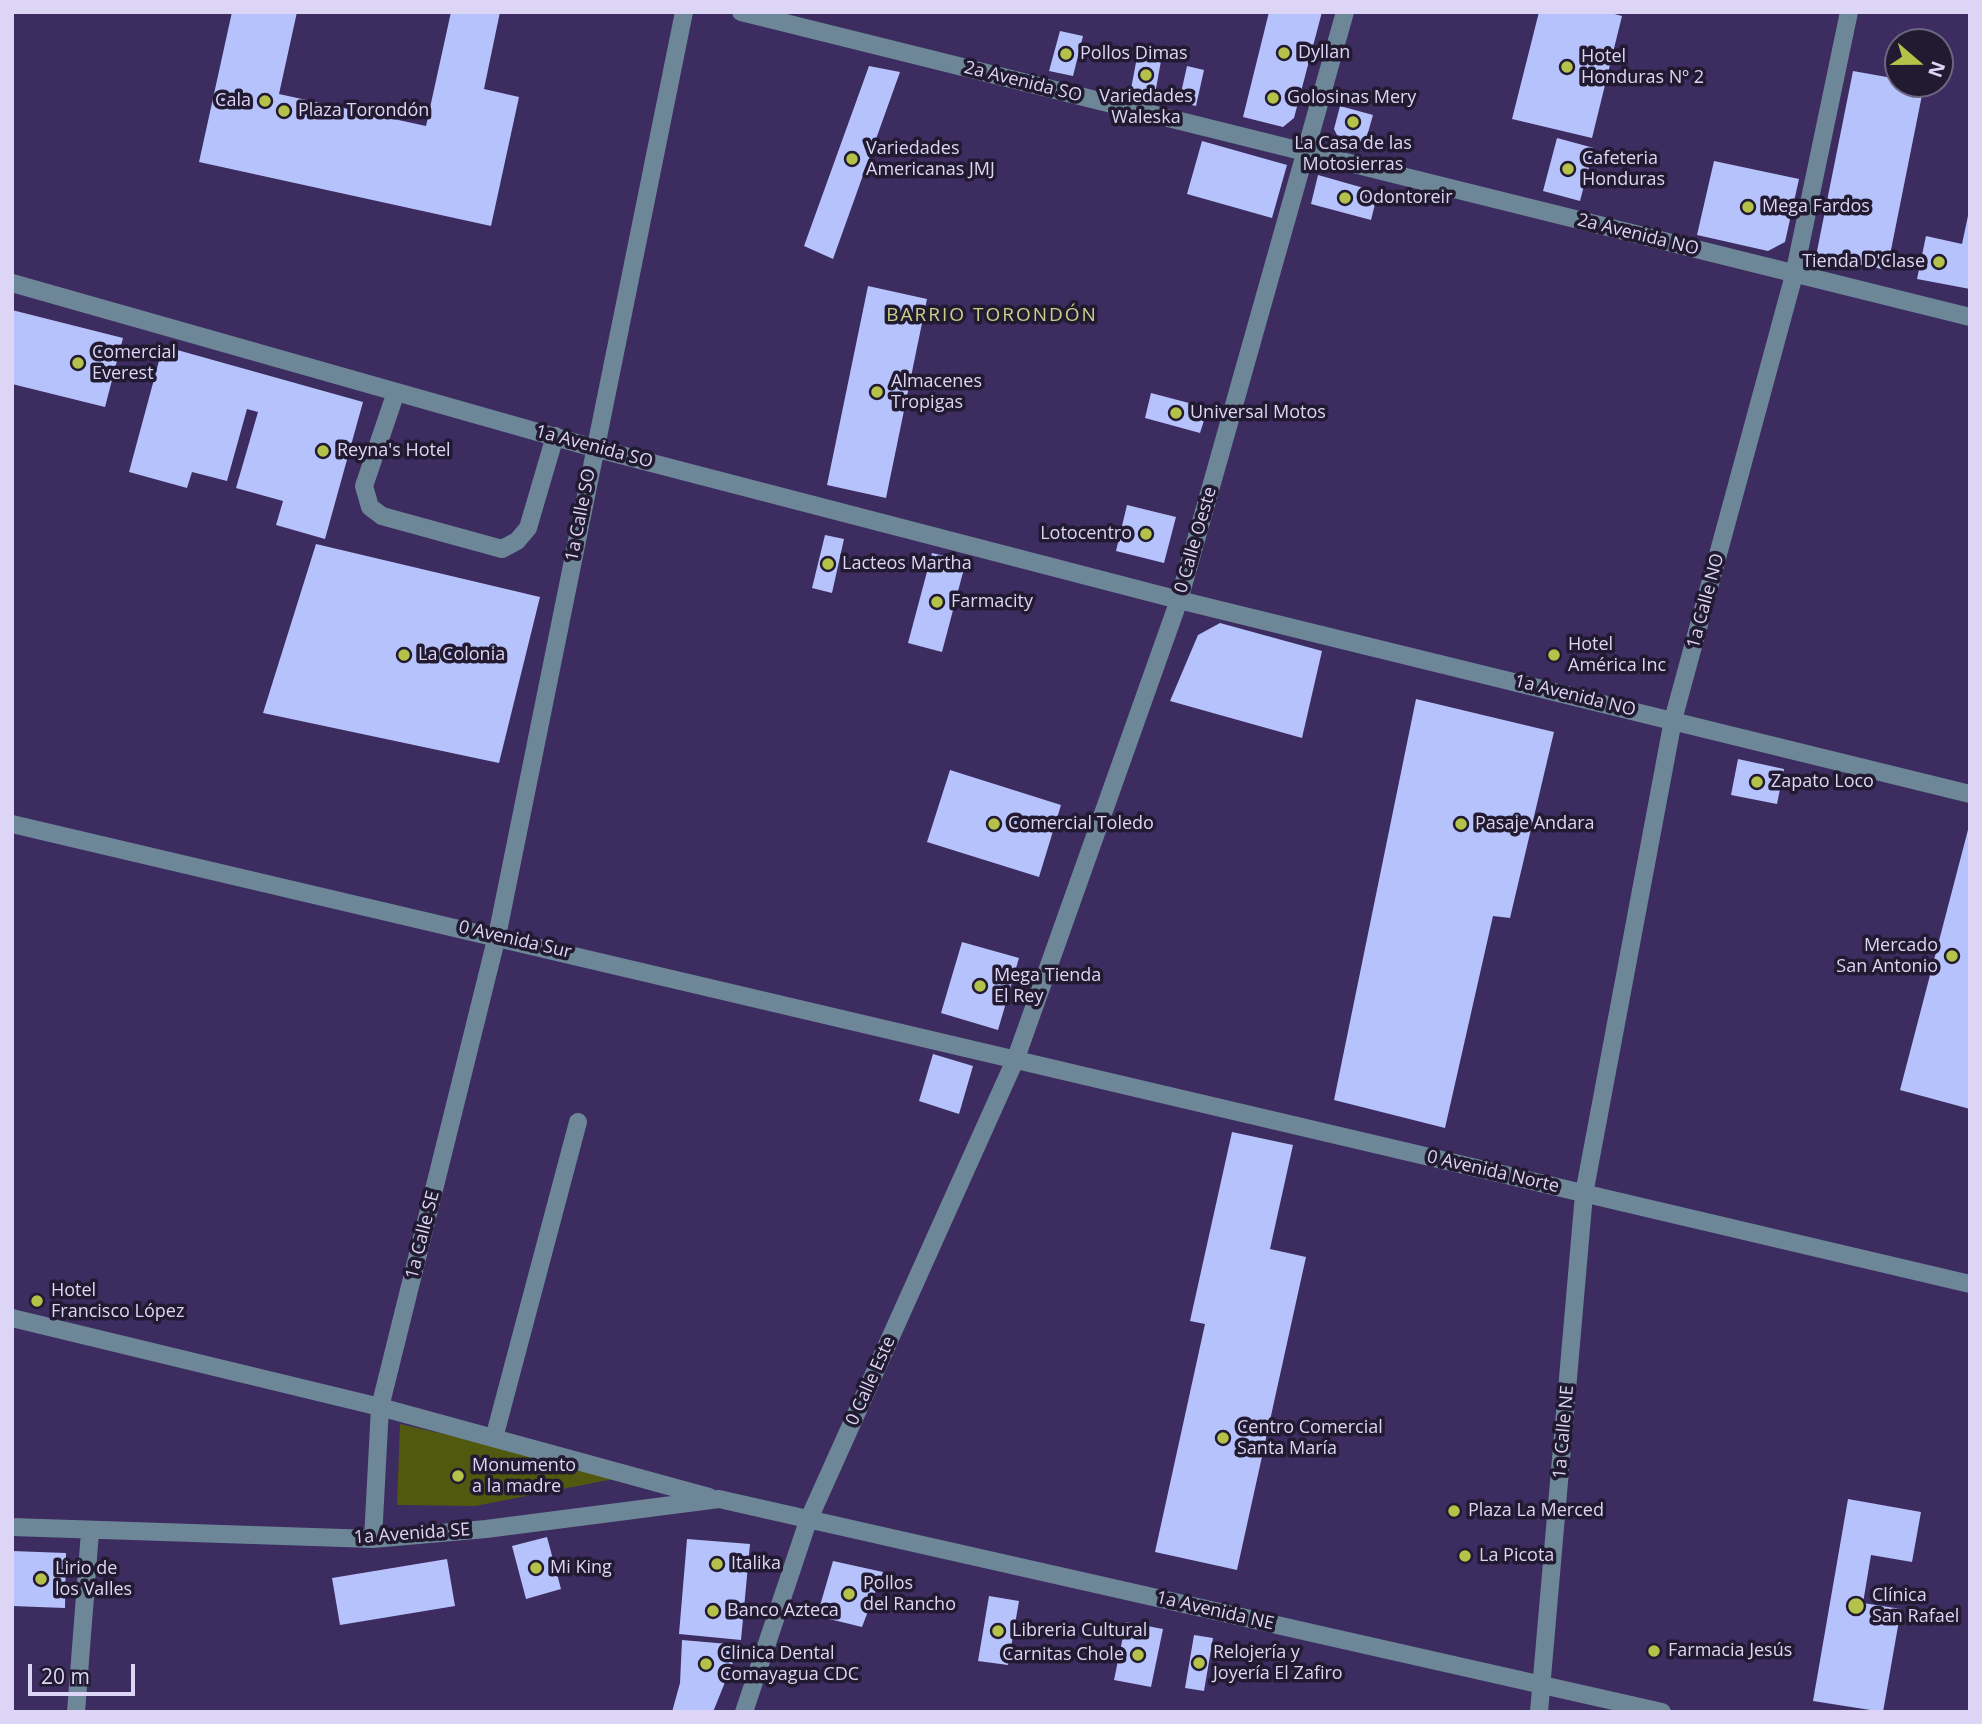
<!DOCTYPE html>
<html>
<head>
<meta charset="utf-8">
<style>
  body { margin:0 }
  #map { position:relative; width:1982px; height:1724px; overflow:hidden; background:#3c2c5f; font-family:"Open Sans",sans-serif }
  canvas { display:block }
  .frame { position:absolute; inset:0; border:14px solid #dcd5f5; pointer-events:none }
  .north { position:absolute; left:1884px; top:28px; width:70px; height:70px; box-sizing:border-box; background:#211a31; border:2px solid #6c657f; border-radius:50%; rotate:110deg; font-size:19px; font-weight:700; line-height:28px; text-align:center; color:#dcd5f5 }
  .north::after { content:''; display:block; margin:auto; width:24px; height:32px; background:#b4c24a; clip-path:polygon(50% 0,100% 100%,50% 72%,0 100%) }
  .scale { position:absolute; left:28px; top:1664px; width:107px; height:32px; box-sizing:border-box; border:4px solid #dcd5f5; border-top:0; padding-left:9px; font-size:21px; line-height:24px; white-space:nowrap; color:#dcd5f5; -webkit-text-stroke:5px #211a31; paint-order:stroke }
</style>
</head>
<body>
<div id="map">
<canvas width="1982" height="1724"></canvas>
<div class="frame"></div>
<div class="north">N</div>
<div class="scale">20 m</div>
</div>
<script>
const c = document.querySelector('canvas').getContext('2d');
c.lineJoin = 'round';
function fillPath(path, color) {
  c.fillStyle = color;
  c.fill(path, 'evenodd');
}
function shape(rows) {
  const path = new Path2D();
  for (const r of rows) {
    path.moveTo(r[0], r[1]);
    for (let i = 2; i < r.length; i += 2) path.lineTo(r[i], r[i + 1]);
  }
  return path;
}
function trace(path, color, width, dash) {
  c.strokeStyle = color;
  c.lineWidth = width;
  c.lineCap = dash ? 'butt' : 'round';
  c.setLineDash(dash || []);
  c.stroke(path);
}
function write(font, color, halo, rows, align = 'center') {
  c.font = font + ' "Open Sans",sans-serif';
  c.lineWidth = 7;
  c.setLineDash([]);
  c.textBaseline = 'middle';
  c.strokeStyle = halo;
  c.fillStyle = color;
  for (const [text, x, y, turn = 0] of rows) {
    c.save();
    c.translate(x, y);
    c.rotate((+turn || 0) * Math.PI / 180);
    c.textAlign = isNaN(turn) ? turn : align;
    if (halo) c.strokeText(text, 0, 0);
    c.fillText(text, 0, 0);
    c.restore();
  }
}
fillPath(shape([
  [400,1424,629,1476,475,1506,397,1505]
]), '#515911');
fillPath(shape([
  [232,12,297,12,279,94,426,126,451,12,500,12,484,89,519,97,491,226,199,162],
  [1269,12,1322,12,1294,118,1283,127,1243,117],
  [1539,12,1607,12,1622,16,1592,138,1512,119],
  [1060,31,1083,36,1073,76,1049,71],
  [1137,57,1161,61,1155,94,1131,89],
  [869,66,900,72,833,259,804,246],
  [1187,66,1204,70,1196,106,1179,102],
  [1853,71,1898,79,1898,84,1924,85,1887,270,1816,256],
  [1340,106,1373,115,1365,143,1337,135,1334,129],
  [1557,138,1594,148,1580,201,1543,191],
  [1202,141,1287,165,1272,218,1187,194],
  [1714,161,1799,179,1785,242,1768,251,1697,235],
  [1318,175,1378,192,1371,220,1311,204],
  [1969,211,1970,289,1917,279,1926,236,1962,244],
  [868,286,927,299,886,498,827,485],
  [12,310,123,338,105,407,12,384],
  [163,346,363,402,325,539,276,525,283,501,236,488,258,412,247,409,227,481,192,472,187,488,129,472],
  [1151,393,1208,408,1200,433,1145,418],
  [1127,505,1176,517,1164,563,1116,551],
  [825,535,844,539,832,593,812,588],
  [316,544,540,597,499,763,263,713],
  [932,553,966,561,942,652,908,643],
  [1220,623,1322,651,1302,738,1170,701,1198,635],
  [1416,699,1554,732,1510,918,1493,916,1445,1128,1334,1100],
  [1738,759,1784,769,1777,804,1731,795],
  [950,770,1061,805,1039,877,927,842],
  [1969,826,1970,826,1970,1109,1900,1090],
  [962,942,1019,958,998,1030,941,1013],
  [933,1054,973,1066,959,1114,919,1101],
  [1232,1132,1293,1145,1270,1249,1306,1257,1237,1570,1155,1552,1205,1324,1190,1321],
  [1848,1499,1921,1512,1912,1562,1871,1555,1863,1603,1901,1609,1883,1712,1813,1701],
  [547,1537,561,1589,526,1599,512,1546],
  [687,1539,750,1544,741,1640,679,1634],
  [12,1551,66,1553,65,1608,12,1606],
  [447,1559,455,1606,340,1625,332,1578],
  [833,1561,883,1572,862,1627,817,1616],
  [989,1596,1019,1601,1008,1665,978,1661],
  [1126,1622,1163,1629,1151,1687,1114,1680],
  [1194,1635,1213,1638,1204,1691,1185,1688],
  [682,1640,740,1645,713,1712,672,1712,680,1683]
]), '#b6c2fc');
trace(shape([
  [741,12,1970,317],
  [12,283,594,448,1179,600,1970,794],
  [396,392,364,486,370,507,382,516,502,549,517,541,528,528,555,436],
  [12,824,1970,1284],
  [12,1318,380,1407,709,1497],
  [494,1438,578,1122],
  [12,1527,373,1539,486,1529,719,1499,1662,1712],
  [373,1539,380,1407,497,936,684,12],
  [76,1712,90,1532],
  [744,1712,808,1521,1016,1058,1179,600,1345,12],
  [1539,1712,1584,1194,1673,720,1794,275,1849,12]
]), '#6d8798', 18);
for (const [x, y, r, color] of [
  [1284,53,7,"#b4c24a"],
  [1066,54,7,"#b4c24a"],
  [1567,67,7,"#b4c24a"],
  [1146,75,7,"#b4c24a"],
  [1273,98,7,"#b4c24a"],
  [265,101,7,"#b4c24a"],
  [284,111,7,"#b4c24a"],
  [1353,122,7,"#b4c24a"],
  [852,159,7,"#b4c24a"],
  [1568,169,7,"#b4c24a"],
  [1345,198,7,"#b4c24a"],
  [1748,207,7,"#b4c24a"],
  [1939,262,7,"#b4c24a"],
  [78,363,7,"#b4c24a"],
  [877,392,7,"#b4c24a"],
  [1176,413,7,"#b4c24a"],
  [323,451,7,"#b4c24a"],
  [1146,534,7,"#b4c24a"],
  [828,564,7,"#b4c24a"],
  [937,602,7,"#b4c24a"],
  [404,655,7,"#b4c24a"],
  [1554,655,7,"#b4c24a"],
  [1757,782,7,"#b4c24a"],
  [994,824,7,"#b4c24a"],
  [1461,824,7,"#b4c24a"],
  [1952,956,7,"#b4c24a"],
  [980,986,7,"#b4c24a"],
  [37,1301,7,"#b4c24a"],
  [1223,1438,7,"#b4c24a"],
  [458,1476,7,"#b4c24a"],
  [1454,1511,7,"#b4c24a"],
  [1465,1556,7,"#b4c24a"],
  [717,1564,7,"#b4c24a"],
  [536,1568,7,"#b4c24a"],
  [41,1579,7,"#b4c24a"],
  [849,1594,7,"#b4c24a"],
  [1856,1606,9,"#b4c24a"],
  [713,1611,7,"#b4c24a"],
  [998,1631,7,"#b4c24a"],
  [1654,1651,7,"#b4c24a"],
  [1138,1655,7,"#b4c24a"],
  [1199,1663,7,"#b4c24a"],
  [706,1664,7,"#b4c24a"]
]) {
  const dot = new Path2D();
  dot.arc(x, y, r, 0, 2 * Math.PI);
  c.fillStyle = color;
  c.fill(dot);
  trace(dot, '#211a31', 2.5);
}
write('18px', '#dcd5f5', '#211a31', [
  ["Dyllan",1298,53],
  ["Pollos Dimas",1080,54],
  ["Hotel",1581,57],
  ["Honduras Nº 2",1581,78],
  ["Variedades",1146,97,"center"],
  ["Waleska",1146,118,"center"],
  ["Golosinas Mery",1287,98],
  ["Cala",251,101,"right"],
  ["Plaza Torondón",298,111],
  ["La Casa de las",1353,144,"center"],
  ["Motosierras",1353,165,"center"],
  ["Variedades",866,149],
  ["Americanas JMJ",866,170],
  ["Cafeteria",1582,159],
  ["Honduras",1582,180],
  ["Odontoreir",1359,198],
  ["Mega Fardos",1762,207],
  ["Tienda D'Clase",1925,262,"right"],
  ["Comercial",92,353],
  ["Everest",92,374],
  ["Almacenes",891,382],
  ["Tropigas",891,403],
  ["Universal Motos",1190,413],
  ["Reyna's Hotel",337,451],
  ["Lotocentro",1132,534,"right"],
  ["Lacteos Martha",842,564],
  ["Farmacity",951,602],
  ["Hotel",1568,645],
  ["América Inc",1568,666],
  ["La Colonia",418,655],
  ["Zapato Loco",1771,782],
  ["Comercial Toledo",1008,824],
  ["Pasaje Andara",1475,824],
  ["Mercado",1938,946,"right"],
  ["San Antonio",1938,967,"right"],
  ["Mega Tienda",994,976],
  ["El Rey",994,997],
  ["Hotel",51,1291],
  ["Francisco López",51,1312],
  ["Centro Comercial",1237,1428],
  ["Santa María",1237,1449],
  ["Monumento",472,1466],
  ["a la madre",472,1487],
  ["Plaza La Merced",1468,1511],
  ["La Picota",1479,1556],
  ["Italika",731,1564],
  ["Mi King",550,1568],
  ["Lirio de",55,1569],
  ["los Valles",55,1590],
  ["Pollos",863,1584],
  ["del Rancho",863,1605],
  ["Clínica",1872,1596],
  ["San Rafael",1872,1617],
  ["Banco Azteca",727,1611],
  ["Libreria Cultural",1012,1631],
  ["Farmacia Jesús",1668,1651],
  ["Relojería y",1213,1653],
  ["Joyería El Zafiro",1213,1674],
  ["Clinica Dental",720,1654],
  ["Comayagua CDC",720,1675],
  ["Carnitas Chole",1124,1655,"right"]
], 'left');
write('18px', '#dcd5f5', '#211a31', [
  ["2a Avenida SO",1023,82,14],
  ["2a Avenida NO",1638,235,14],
  ["1a Avenida SO",594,447,15],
  ["1a Calle SO",581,515,-79],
  ["0 Calle Oeste",1196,540,-74],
  ["1a Calle NO",1706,601,-75],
  ["1a Avenida NO",1575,696,14],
  ["0 Avenida Sur",515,940,13],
  ["0 Avenida Norte",1493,1172,13],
  ["1a Calle SE",423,1235,-76],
  ["0 Calle Este",871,1381,-66],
  ["1a Calle NE",1564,1432,-85],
  ["1a Avenida SE",412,1534,-4],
  ["1a Avenida NE",1215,1611,13]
]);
c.letterSpacing = '2px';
write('19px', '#c7d286', '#211a31', [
  ["BARRIO TORONDÓN",992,316]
]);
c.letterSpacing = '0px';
</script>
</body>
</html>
